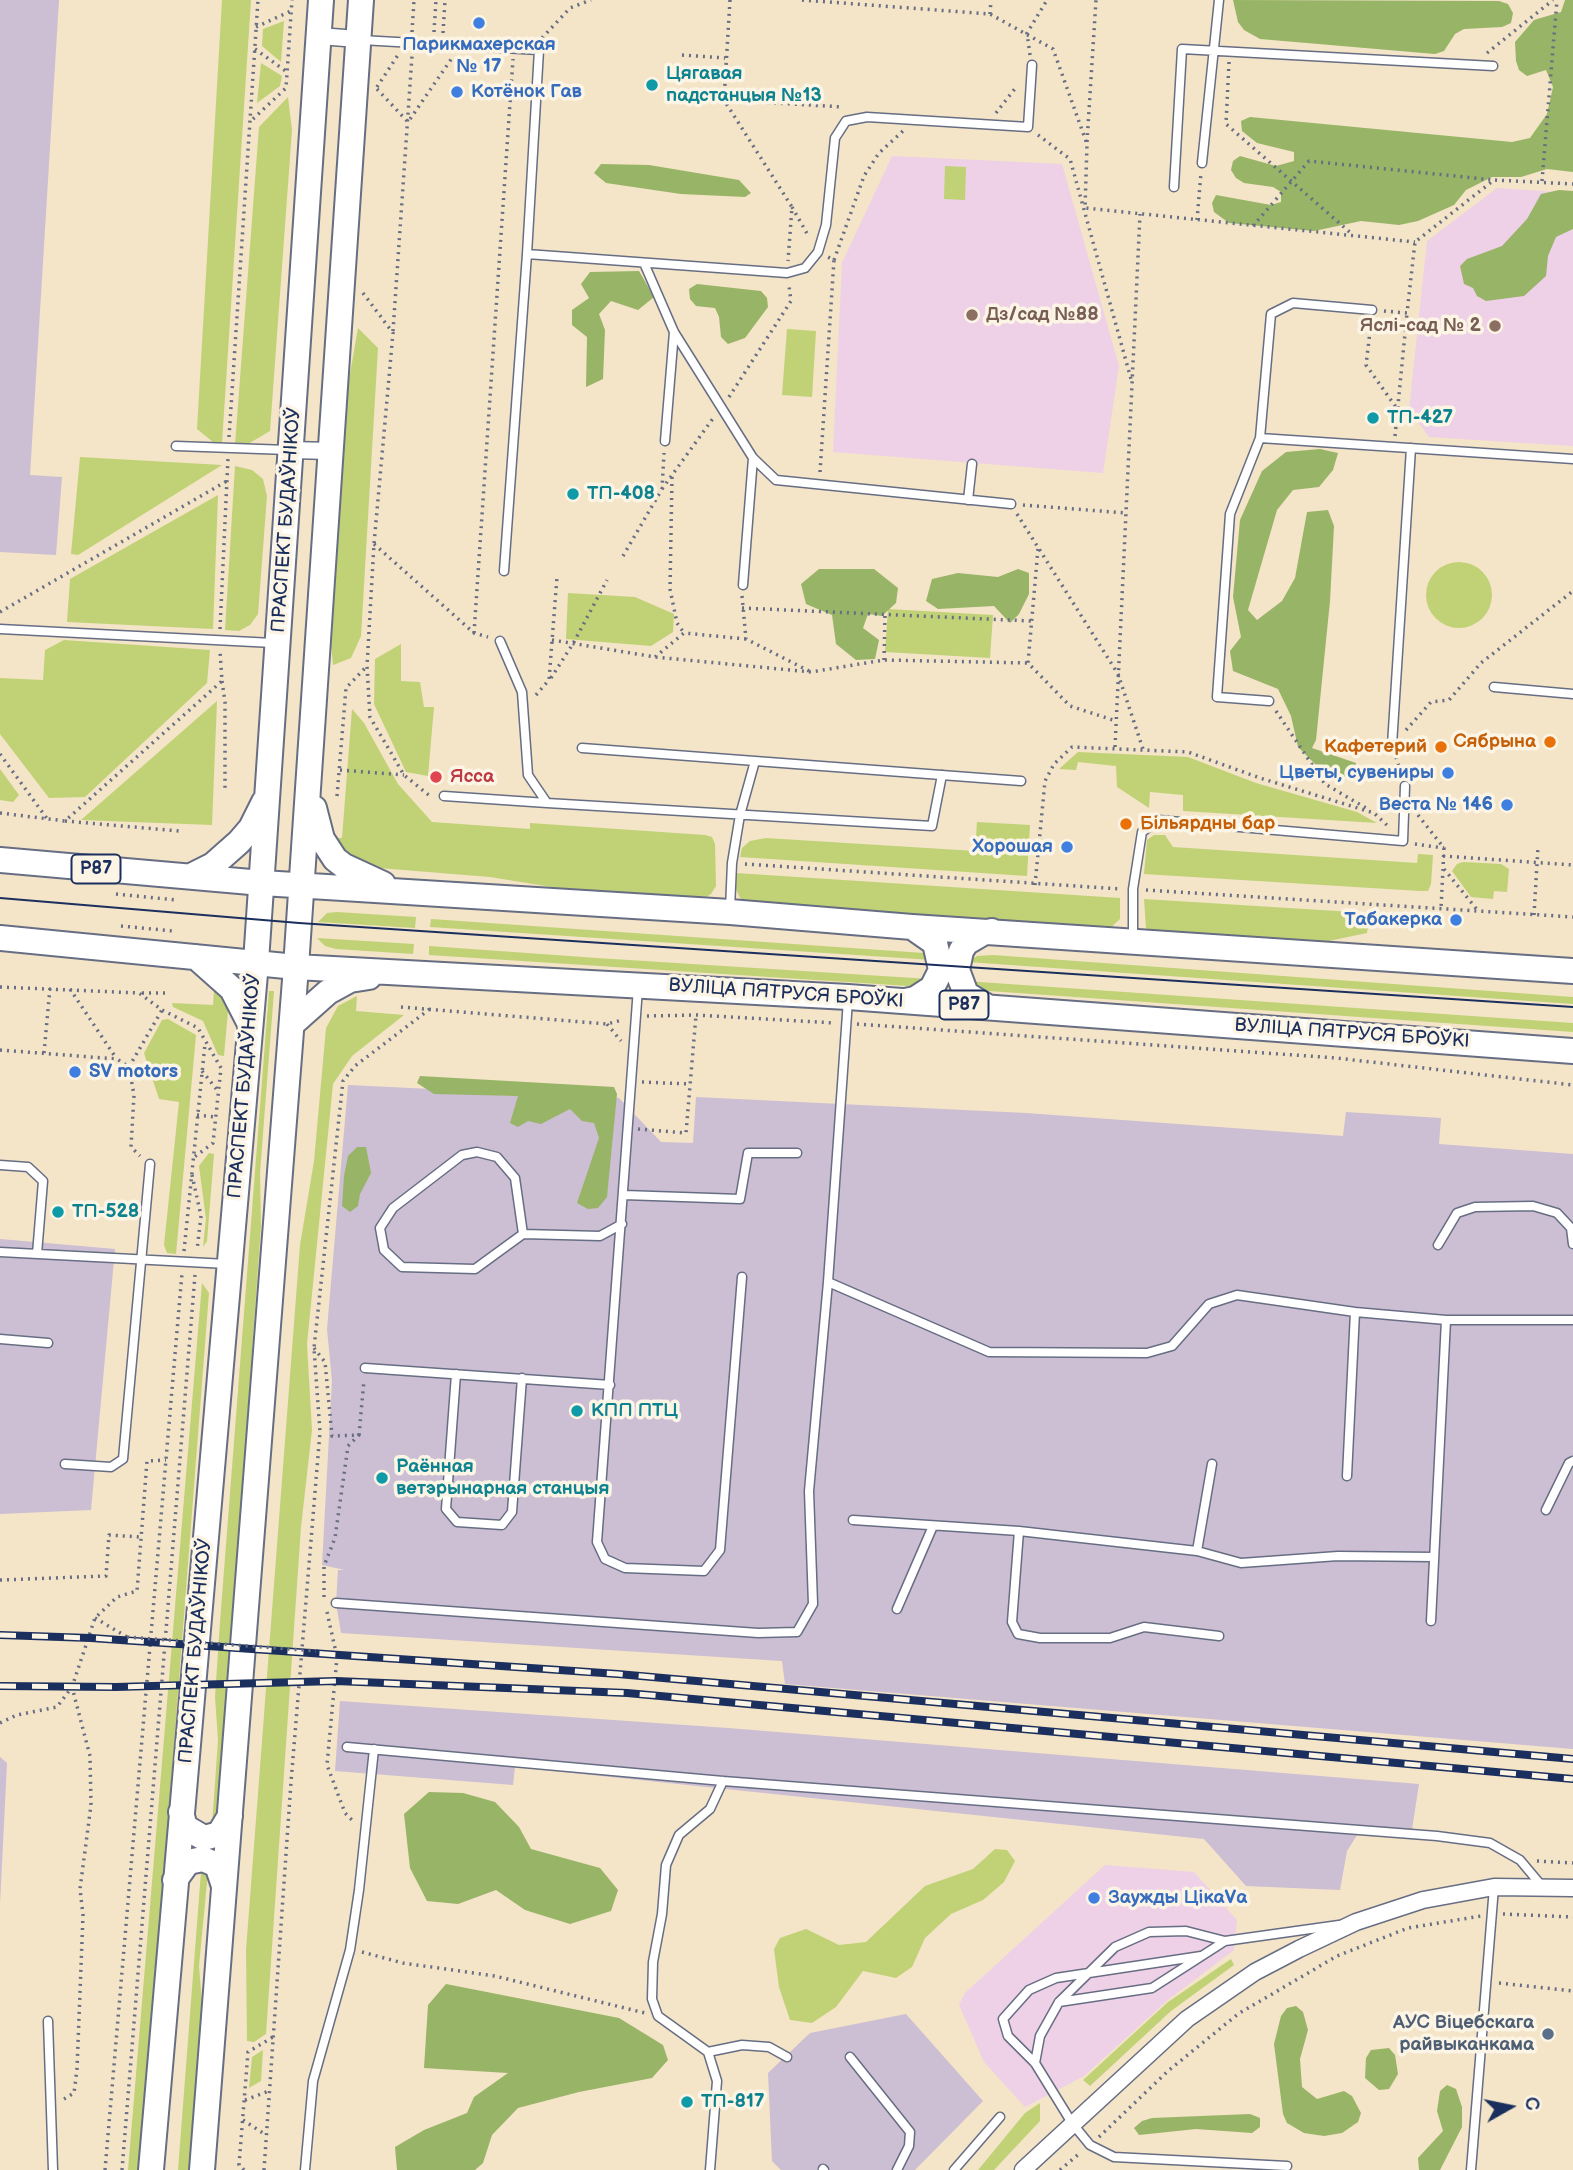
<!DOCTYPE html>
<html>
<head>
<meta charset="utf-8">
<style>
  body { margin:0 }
  #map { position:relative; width:1573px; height:2170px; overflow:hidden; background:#f4e4c8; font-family:"Balsamiq Sans",sans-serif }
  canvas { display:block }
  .north { position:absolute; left:1475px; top:2072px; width:70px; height:70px; -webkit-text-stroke:5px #fcf5e5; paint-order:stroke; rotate:81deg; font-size:19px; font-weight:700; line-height:28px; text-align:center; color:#1b2f5e }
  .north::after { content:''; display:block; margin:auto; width:24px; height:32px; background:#1b2f5e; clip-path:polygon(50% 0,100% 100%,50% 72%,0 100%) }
</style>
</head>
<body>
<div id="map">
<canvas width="1573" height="2170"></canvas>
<div class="north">С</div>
</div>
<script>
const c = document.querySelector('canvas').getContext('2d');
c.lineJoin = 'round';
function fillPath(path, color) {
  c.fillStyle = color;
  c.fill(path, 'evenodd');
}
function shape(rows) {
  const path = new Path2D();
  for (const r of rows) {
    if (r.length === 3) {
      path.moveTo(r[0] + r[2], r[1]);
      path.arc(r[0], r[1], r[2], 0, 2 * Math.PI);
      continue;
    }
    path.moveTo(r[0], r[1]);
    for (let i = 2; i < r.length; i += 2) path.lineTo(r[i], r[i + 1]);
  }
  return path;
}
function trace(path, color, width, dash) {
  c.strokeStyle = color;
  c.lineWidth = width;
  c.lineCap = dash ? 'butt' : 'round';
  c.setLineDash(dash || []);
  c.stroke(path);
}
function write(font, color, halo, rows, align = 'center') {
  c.font = font + ' "Balsamiq Sans",sans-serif';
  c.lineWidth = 7;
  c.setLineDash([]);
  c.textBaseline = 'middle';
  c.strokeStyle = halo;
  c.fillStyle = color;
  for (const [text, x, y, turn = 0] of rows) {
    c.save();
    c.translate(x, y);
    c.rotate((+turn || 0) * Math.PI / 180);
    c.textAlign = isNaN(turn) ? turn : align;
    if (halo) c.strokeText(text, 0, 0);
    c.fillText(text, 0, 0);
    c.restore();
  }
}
fillPath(shape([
  [892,156,1062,164,1119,366,1103,473,833,452,842,263],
  [1497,188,1573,193,1573,446,1429,437,1409,410,1427,241],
  [1105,1865,1194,1872,1237,1920,1234,1950,1168,2000,1084,2076,1025,2107,984,2062,959,2005,965,1993]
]), '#eed0e7');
fillPath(shape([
  [0,0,59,0,30,475,62,477,56,555,0,552],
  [348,1085,619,1098,661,1142,693,1143,696,1097,1026,1113,1343,1136,1346,1112,1441,1118,1439,1144,1573,1154,1573,1749,785,1684,782,1661,341,1633,336,1603,338,1570,345,1570,322,1565,332,1381,327,1329],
  [0,1239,115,1249,91,1510,0,1514],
  [340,1701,728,1728,1419,1784,1411,1836,1359,1832,1347,1851,1340,1890,1246,1886,1204,1839,515,1767,513,1785,335,1771],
  [0,1757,7,1763,0,1904],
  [906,2014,983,2101,915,2170,781,2170,772,2161,768,2073,810,2033]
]), '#ccbed3');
fillPath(shape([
  [222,0,251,0,222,443,213,442,197,429],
  [284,21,281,62,262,46,263,29],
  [261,63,282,76,280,86,257,103],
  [288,97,292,130,270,431,248,444,235,445,259,127],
  [945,166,966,167,965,200,944,199],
  [358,328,378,348,361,636,351,658,333,665,328,614,343,414],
  [787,329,816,331,812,397,782,395],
  [80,457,222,465,78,555,71,554],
  [235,466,252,470,263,479,267,496,258,614,250,625,239,631,225,630],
  [218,495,213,629,67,622,70,579],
  [1459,595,33],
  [568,593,635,597,674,614,673,632,651,646,566,639],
  [888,609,993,615,990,658,885,652],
  [64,640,210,650,207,683,85,797,49,798,0,734,0,678,43,680,45,650],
  [401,644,401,681,420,682,424,707,434,707,428,776,406,772,374,704,375,659],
  [217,701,212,825,81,820],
  [352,709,364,723,398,784,432,822,530,829,530,823,705,835,712,837,715,844,716,886,711,894,700,901,588,893,490,877,366,867,325,838,342,838],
  [1078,752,1188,757,1256,783,1357,812,1377,823,1183,811,1183,795,1150,792,1149,808,1117,787,1116,766,1078,762,1076,770,1059,769],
  [0,769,19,795,13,802,0,800],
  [977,822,1030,825,1027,876,740,857,742,848,750,841,766,838,975,851],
  [1154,835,1165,835,1173,847,1417,863,1418,854,1433,855,1431,884,1428,891,1420,891,1144,874,1147,840],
  [1463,862,1501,864,1509,869,1507,892,1494,891,1493,899,1471,897,1452,871,1457,864],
  [736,873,1120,898,1120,919,1107,931,750,906,740,898,735,887],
  [1144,899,1353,912,1352,922,1368,926,1367,933,1324,942,1153,933,1146,928],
  [337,912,416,917,415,928,318,922,327,913],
  [431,919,924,953,932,960,430,927],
  [317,938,414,944,413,954,336,949,325,946],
  [429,946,597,958,930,979,924,987,429,955],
  [993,955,1573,997,1573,1004,967,962,977,956],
  [965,981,1573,1023,1573,1032,975,990],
  [214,990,223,997,228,1011,224,1056,218,1055,203,1021,173,1007,172,1003,213,1005],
  [269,991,274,991,260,1173,261,1226,218,1826,212,1826,218,1740,215,1697,220,1622],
  [357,996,356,1011,404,1015,352,1056,333,1084,307,1344,312,1430,301,1527,266,2034,254,2042,247,2041,246,1950,300,1245,314,1161,326,1028,338,1006],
  [168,1019,196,1035,176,1254,167,1253,164,1245,179,1102,159,1099,144,1053,162,1020],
  [209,1153,214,1154,207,1241,203,1247,206,1219,199,1166],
  [202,1283,209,1293,141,2170,128,2170],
  [995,1849,1007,1850,1015,1861,1004,1882,983,1900,951,1914,925,1938,912,1967,896,1978,863,1971,836,2007,812,2023,790,2020,779,1987,774,1949,780,1938,806,1929,839,1945,866,1942,925,1886,973,1869],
  [201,1872,208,1872,199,1966,203,2016,191,2170,178,2170],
  [1231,1959,1234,1965,1171,2011,1090,2086,1083,2080,1168,2002],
  [263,2050,261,2081,249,2088,252,2057],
  [1040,2103,1040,2121,994,2170,978,2170,1025,2113]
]), '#c0d275');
fillPath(shape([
  [1233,0,1499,1,1508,4,1513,13,1511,23,1502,27,1464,29,1455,34,1444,51,1435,54,1260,39,1244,30,1238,22],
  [1565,0,1573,0,1573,172,1547,169,1521,177,1492,177,1466,190,1454,205,1418,221,1399,225,1361,221,1314,231,1229,223,1214,212,1212,203,1216,195,1271,205,1281,202,1281,192,1273,187,1244,183,1236,178,1231,170,1233,161,1240,156,1276,166,1294,161,1294,152,1257,143,1242,131,1241,121,1250,117,1512,142,1530,138,1547,114,1553,87,1546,70,1527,76,1519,70,1516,61,1515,42,1534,20,1561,12],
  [601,164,649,165,739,180,751,193,745,197,681,194,606,183,594,173],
  [1559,190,1573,191,1573,229,1556,237,1548,256,1546,276,1524,296,1486,301,1477,296,1473,288,1464,284,1460,266,1467,259,1502,246,1527,219,1541,194],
  [639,271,654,297,638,310,611,301,599,314,605,330,603,379,586,387,587,337,572,325,572,310,589,298,581,284,590,272],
  [697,284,761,291,767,298,768,307,745,338,728,344,721,337,719,317,715,308,696,306,690,299,689,289],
  [1320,449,1338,453,1333,470,1319,487,1293,490,1277,510,1248,610,1257,620,1282,601,1295,578,1307,512,1328,510,1334,526,1330,601,1316,740,1312,748,1356,763,1351,777,1333,777,1321,770,1298,747,1291,716,1278,689,1233,671,1230,651,1241,637,1233,597,1240,520,1262,471,1286,452],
  [819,569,874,569,898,588,896,603,882,616,868,614,863,628,879,640,875,659,856,660,836,644,832,615,806,604,801,584],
  [1018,569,1029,573,1029,594,1019,614,1010,623,994,606,938,609,926,601,932,579,958,573,998,577],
  [420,1076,614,1087,617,1094,607,1197,598,1208,588,1209,577,1203,599,1138,594,1123,582,1121,570,1109,541,1124,528,1121,518,1127,510,1123,518,1096,434,1094,417,1083],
  [357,1147,366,1147,371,1173,360,1194,358,1206,350,1212,342,1206,344,1176,348,1156],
  [429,1792,463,1793,495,1802,519,1827,531,1849,600,1868,618,1890,611,1911,570,1924,525,1910,496,1890,458,1904,427,1901,410,1868,404,1814],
  [446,1984,619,2018,663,2045,668,2060,652,2078,579,2092,518,2108,492,2135,483,2163,475,2170,397,2170,395,2147,424,2130,467,2113,474,2097,508,2073,424,2068,428,2005],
  [1296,2006,1303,2012,1308,2030,1300,2059,1302,2087,1317,2099,1344,2091,1352,2096,1361,2113,1358,2122,1342,2133,1324,2136,1304,2133,1287,2123,1283,2114,1274,2044,1281,2016,1287,2008],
  [1389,2048,1395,2055,1398,2074,1389,2089,1379,2090,1365,2078,1366,2058,1371,2050],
  [1447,2085,1456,2089,1462,2107,1462,2127,1440,2170,1419,2170,1418,2158,1443,2131,1437,2111,1440,2091],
  [1250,2114,1260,2118,1260,2127,1252,2133,1196,2129,1139,2135,1134,2128,1142,2121,1152,2118]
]), '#98b466');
const lane = shape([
  [361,40,539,50,527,254,787,273,805,268,818,252,826,225,835,138,846,121,867,117,1028,127,1032,65],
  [1202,163,1219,0],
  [1174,187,1182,49,1493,66],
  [644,263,674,332,753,458,776,480,1011,504],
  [1260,438,1573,459],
  [665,441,674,332],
  [176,446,288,450],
  [968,500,972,464],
  [504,571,527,254],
  [743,585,753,458],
  [0,629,273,643],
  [500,641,522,692,528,775,547,803,932,826,942,775],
  [1494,687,1573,694],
  [1269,701,1217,697,1230,514,1260,438,1271,314,1293,303,1372,310],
  [1392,745,1411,448],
  [582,748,1021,781],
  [444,796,547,803],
  [730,909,732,863,740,815,755,761],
  [1133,938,1133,889,1142,832,1158,820,1403,841,1405,786],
  [638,988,597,1542,605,1559,625,1568,704,1571,720,1550,742,1277],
  [0,1165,28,1167,43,1181,37,1254],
  [624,1195,740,1199,748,1153,797,1153],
  [523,1234,475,1269,402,1267,384,1250,380,1228,393,1208,462,1155,477,1152,497,1157,515,1178,523,1234,600,1236,622,1224],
  [1438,1245,1457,1213,1475,1207,1533,1206,1557,1213,1571,1228,1573,1244],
  [0,1252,227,1264],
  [828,1282,989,1352,1147,1353,1172,1346,1209,1304,1237,1295,1355,1312,1446,1320,1573,1320],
  [0,1339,48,1343],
  [365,1368,610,1385],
  [456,1374,446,1509,457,1522,502,1525,512,1512,522,1378],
  [65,1464,111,1467,123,1459,150,1164],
  [1347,1476,1355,1312],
  [1546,1510,1569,1463,1573,1461],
  [853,1520,1019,1531,1197,1551,1241,1563,1338,1556,1434,1557],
  [1019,1531,1012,1622,1018,1634,1040,1638,1110,1638,1144,1627,1219,1636],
  [1197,1551,1212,1464],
  [336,1603,758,1633,797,1632,813,1604,809,1491,828,1282,848,1000],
  [897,1609,933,1526],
  [1431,1621,1446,1320],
  [347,1747,723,1781,1437,1836,1490,1843,1520,1860,1541,1885],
  [1201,1956,1056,1978,1029,1990,1003,2019,1008,2036,1035,2063,1072,2123,1090,2145,1114,2157,1287,2166],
  [1059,2002,1152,1988,1225,1941,1339,1925],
  [48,2021,53,2170],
  [708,2052,742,2045,769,2047,787,2057],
  [850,2057,910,2132,909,2146,897,2170],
  [1035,2063,1040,2036,1059,2002,1115,1947,1149,1932,1186,1931,1225,1941],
  [823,2169,824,2170],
  [305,2170,313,2081,350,1950,359,1890,374,1749],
  [710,2170,717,2081,708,2052,658,2016,652,1999,653,1962,662,1914,666,1865,679,1835,710,1809,723,1781],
  [954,2170,1000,2117],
  [1471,2170,1494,1887]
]);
const street = shape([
  [319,36,358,39],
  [291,450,331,451],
  [1023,2170,1187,2019,1255,1972,1299,1949,1356,1922,1423,1900,1494,1887,1573,1888]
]);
const primary = shape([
  [314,808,322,839,335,859,344,866,383,884],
  [0,860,262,883,730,912,912,927,1573,971],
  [193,875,213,865,239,842,251,828,264,802],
  [0,938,296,967,848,997,1573,1051],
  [196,957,232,989,250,1024],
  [905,1001,915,999,932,988,941,970,935,943,912,927],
  [986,1006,966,994,957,970,961,951,966,943,983,933,992,931],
  [292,1024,328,992,350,980,369,977],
  [181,1812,185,1827,204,1838,219,1834,230,1816],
  [175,1880,188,1862,203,1859,217,1865,224,1886],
  [151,2170,256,962,321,0],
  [202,2170,296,967,361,0]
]);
trace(lane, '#676e83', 11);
trace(street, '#676e83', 19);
trace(primary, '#676e83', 28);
trace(shape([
  [730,0,724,100,792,207,788,261],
  [802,0,990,14,1053,49,1087,144,1085,208,1415,242],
  [990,14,991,0],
  [256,27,291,11],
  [412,32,414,0],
  [434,32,436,0],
  [443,33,445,0],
  [542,38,570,8,591,0],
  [255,49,287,72],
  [1487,53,1553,0],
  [682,55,725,58],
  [1030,55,1027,33,1047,0],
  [1229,62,1226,124,1353,235],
  [377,87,398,55],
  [377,89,408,122,452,58],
  [725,100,843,107],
  [996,113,1017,86],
  [253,119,286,88,292,0],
  [1038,135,1070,159,1131,379],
  [1087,142,1096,0],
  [1542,181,1557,0],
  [792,207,809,237],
  [1197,220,1201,173],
  [1253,226,1309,161,1494,180],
  [834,260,864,176,879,153,903,131],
  [363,293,393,333,374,544,367,666,370,717,404,775,431,797],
  [1384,311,1407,313,1415,242,1494,180,1573,184],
  [1371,323,1366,365,1398,410],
  [393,331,412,56],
  [729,397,791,301,789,286],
  [1395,436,1407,313],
  [229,437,258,0],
  [820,472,834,260,828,257],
  [672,477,670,589,677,623,684,633],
  [662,489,714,417],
  [1023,505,1126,513],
  [1017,514,1118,674,1143,749],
  [374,544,474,633,488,637],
  [1038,549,1028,663,1070,706,1116,721],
  [623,556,662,489,664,453],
  [742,596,746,639,809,671],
  [742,608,1031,621],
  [0,612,227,481],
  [220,629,228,458],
  [474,633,513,59],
  [552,640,655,657,811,672,884,660,1028,663],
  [655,657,684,633,746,639],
  [884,660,885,615],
  [551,678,574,642,607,580],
  [222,681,225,702,225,788],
  [536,695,549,680,557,577],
  [1276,711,1325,784,1366,808],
  [1406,730,1431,702,1449,700,1481,663,1573,591],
  [1115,747,1140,214],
  [0,754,48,820],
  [1396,757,1402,776],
  [340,770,404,775],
  [337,796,346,688,367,666],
  [0,813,65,821,222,681,220,651],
  [1418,815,1444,848,1441,909],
  [65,821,179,831],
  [1415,844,1444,848],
  [1443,856,1573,865],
  [745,864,1121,889],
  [1444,869,1479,912],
  [1035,885,1045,781,1054,764,1072,747,1188,752,1260,778,1374,813,1389,827],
  [1146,890,1573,917],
  [116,894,176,900],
  [1534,915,1538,847],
  [121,926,173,931],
  [0,987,139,993,162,1010,198,1028,221,1068,213,1143,193,1158],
  [70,989,116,1058],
  [142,993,170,993],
  [401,1007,607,1024,622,1020],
  [647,1016,696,1015,835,1023],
  [607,1024,621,1041],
  [857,1024,1336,1058,1573,1085],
  [0,1050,117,1059,129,1067,134,1095,131,1147,140,1156],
  [44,1053,50,988],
  [129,1067,162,1010],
  [202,1071,218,1091],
  [642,1082,689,1084],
  [197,1115,216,1117],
  [638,1129,686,1133,696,1015],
  [192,1175,201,1216,197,1250],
  [184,1251,205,1044],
  [314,1348,325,1362,332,1436,359,1435,364,1380],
  [0,1580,106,1576,109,1535,140,1537],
  [324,1597,324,1566,335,1538,348,1446,359,1435],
  [327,1612,337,1657],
  [95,1618,127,1637],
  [316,1651,337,1657,327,1765,345,1813,355,1823],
  [0,1723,17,1715,57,1707,72,1687,95,1618,117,1597,137,1591,147,1461,166,1460],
  [1537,1861,1573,1863],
  [1503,1914,1573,1917],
  [362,1952,403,1963,495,1976,645,2013],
  [1499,1983,1573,1991],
  [64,2099,74,2093,77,2069,83,1915,80,1889,91,1805,90,1756,72,1687],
  [245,2100,269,2091],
  [243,2120,266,2135],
  [1099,2137,1168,2071,1238,2014,1337,1956,1408,1928,1481,1916],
  [105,2170,182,1273],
  [122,2170,195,1275],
  [244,2170,239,2165,248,2052,273,2037],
  [264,2170,291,1782,320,1432,314,1348,343,1081,355,1066,431,1008],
  [1060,2170,1080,2153]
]), '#676e83', 3.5, [2, 5]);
trace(lane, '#fff', 8);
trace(street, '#fff', 16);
trace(primary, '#fff', 24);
trace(shape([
  [0,898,299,923,1573,1007]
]), '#1b2f5e', 2);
const rail = shape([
  [0,1635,91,1638,618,1674,1573,1759],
  [0,1686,116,1687,336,1681,627,1693,1573,1779]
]);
trace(rail, '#1b2f5e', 8);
trace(rail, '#fcf5e5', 5, [16]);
trace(shape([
  [127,1637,316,1651]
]), '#676e83', 3.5, [2, 5]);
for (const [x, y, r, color] of [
  [479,23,7,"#3f7fe0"],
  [652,85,7,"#0f9aa8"],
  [457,92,7,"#3f7fe0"],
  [972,315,7,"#8d6e63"],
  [1495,326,7,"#8d6e63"],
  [1373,418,7,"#0f9aa8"],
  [573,494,7,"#0f9aa8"],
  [1550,742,7,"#e8710a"],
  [1441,747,7,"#e8710a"],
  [1448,773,7,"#3f7fe0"],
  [436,777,7,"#e0444e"],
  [1507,805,7,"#3f7fe0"],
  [1126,824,7,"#e8710a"],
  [1067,847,7,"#3f7fe0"],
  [1456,920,7,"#3f7fe0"],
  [75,1072,7,"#3f7fe0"],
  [58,1212,7,"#0f9aa8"],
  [577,1411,7,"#0f9aa8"],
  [382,1478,7,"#0f9aa8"],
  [1094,1898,7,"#3f7fe0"],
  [1548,2034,7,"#5c6f8a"],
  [687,2102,7,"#0f9aa8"]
]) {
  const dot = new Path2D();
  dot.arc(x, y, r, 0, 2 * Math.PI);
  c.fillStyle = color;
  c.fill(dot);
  trace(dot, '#fcf5e5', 2.5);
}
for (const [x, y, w] of [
  [96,869,49],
  [964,1005,49]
]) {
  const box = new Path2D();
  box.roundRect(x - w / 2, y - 14.5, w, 29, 5);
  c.fillStyle = '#fcf5e5';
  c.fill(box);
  trace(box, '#1b2f5e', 2);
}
write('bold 18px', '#1b2f5e', null, [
  ["Р87",96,869],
  ["Р87",964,1005]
]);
write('bold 19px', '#366cbe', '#fcf5e5', [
  ["Парикмахерская",479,45,"center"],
  ["№ 17",479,67,"center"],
  ["Котёнок Гав",471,92,"left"],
  ["Цветы, сувениры",1434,773],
  ["Веста № 146",1493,805],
  ["Хорошая",1053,847],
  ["Табакерка",1442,920],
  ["SV motors",89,1072,"left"],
  ["Заужды ЦікаVа",1108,1898,"left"]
], 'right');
write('bold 19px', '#0d838f', '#fcf5e5', [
  ["Цягавая",666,74],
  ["падстанцыя №13",666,96],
  ["ТП-427",1387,418],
  ["ТП-408",587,494],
  ["ТП-528",72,1212],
  ["КПП ПТЦ",591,1411],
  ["Раённая",396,1467],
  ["ветэрынарная станцыя",396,1489],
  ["ТП-817",701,2102]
], 'left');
write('bold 19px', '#785e54', '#fcf5e5', [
  ["Дз/сад №88",986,315],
  ["Яслі-сад № 2",1481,326,"right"]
], 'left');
write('19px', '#1b2f5e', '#fcf5e5', [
  ["ПРАСПЕКТ БУДАЎНІКОЎ",287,520,-86],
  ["ВУЛІЦА ПЯТРУСЯ БРОЎКІ",786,994,4],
  ["ВУЛІЦА ПЯТРУСЯ БРОЎКІ",1352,1034,4],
  ["ПРАСПЕКТ БУДАЎНІКОЎ",245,1086,-85],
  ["ПРАСПЕКТ БУДАЎНІКОЎ",196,1651,-85]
]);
write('bold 19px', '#c56008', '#fcf5e5', [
  ["Сябрына",1536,742],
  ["Кафетерий",1427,747],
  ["Більярдны бар",1140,824,"left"]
], 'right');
write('bold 19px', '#be3a42', '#fcf5e5', [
  ["Ясса",450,777]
], 'left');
write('bold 19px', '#4e5e75', '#fcf5e5', [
  ["АУС Віцебскага",1534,2023],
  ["райвыканкама",1534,2045]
], 'right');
</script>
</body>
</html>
